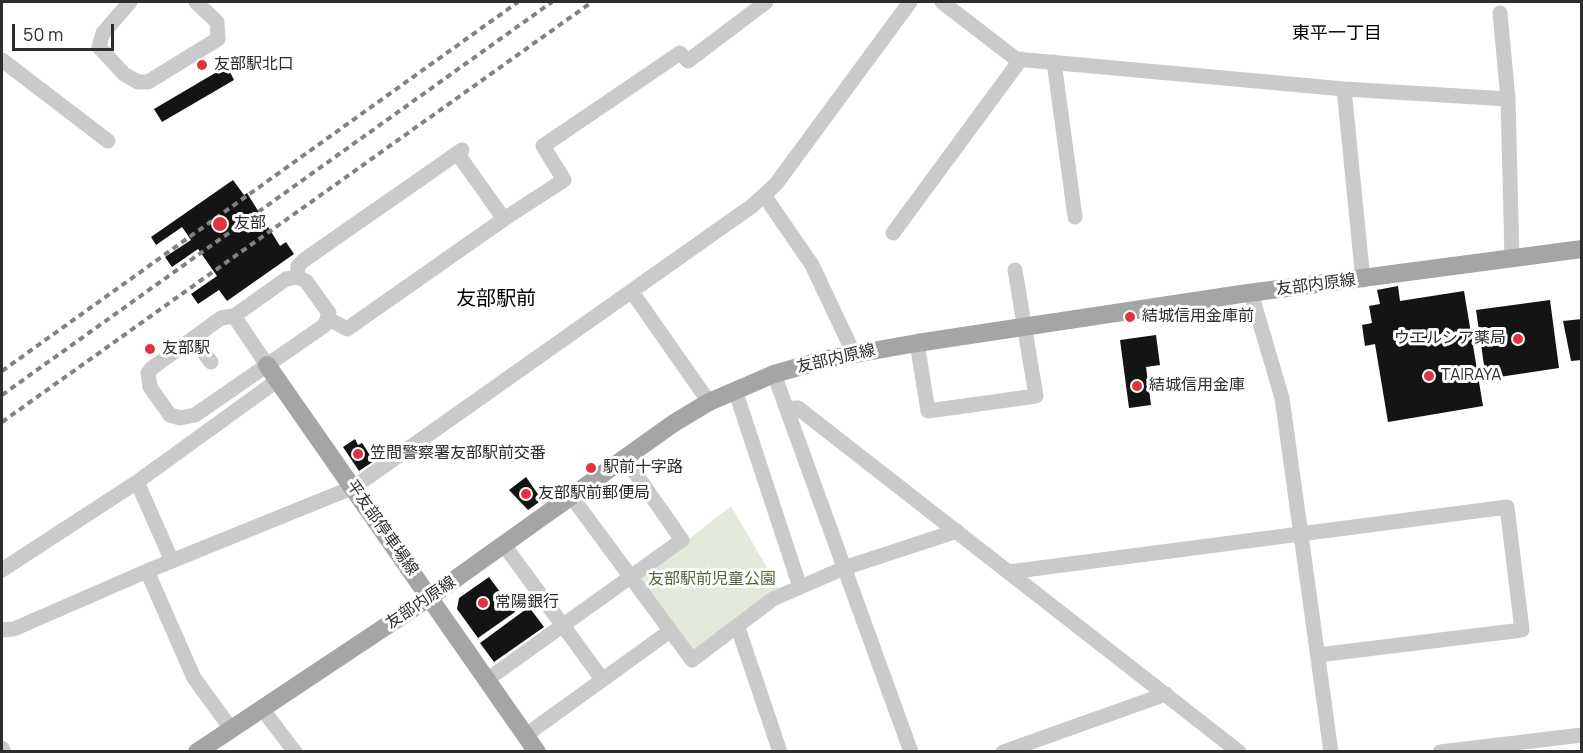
<!DOCTYPE html>
<html>
<head>
<meta charset="utf-8">
<style>
  body { margin:0 }
  #map { position:relative; width:1583px; height:753px; overflow:hidden; background:#fff; font-family:Manrope,sans-serif }
  canvas { display:block }
  .frame { position:absolute; inset:0; border:3px solid #2d2d2d; pointer-events:none }
  .scale { position:absolute; left:12px; top:24px; width:102px; height:27px; box-sizing:border-box; border:3px solid #2d2d2d; border-top:0; padding-left:8px; font-size:18px; line-height:21px; white-space:nowrap; color:#2d2d2d; -webkit-text-stroke:4px #fff; paint-order:stroke }
</style>
</head>
<body>
<div id="map">
<canvas width="1583" height="753"></canvas>
<div class="frame"></div>
<div class="scale">50 m</div>
</div>
<script>
const c = document.querySelector('canvas').getContext('2d');
c.lineJoin = 'round';
function fillPath(path, color) {
  c.fillStyle = color;
  c.fill(path, 'evenodd');
}
function shape(rows) {
  const path = new Path2D();
  for (const r of rows) {
    path.moveTo(r[0], r[1]);
    for (let i = 2; i < r.length; i += 2) path.lineTo(r[i], r[i + 1]);
  }
  return path;
}
function trace(path, color, width, dash) {
  c.strokeStyle = color;
  c.lineWidth = width;
  c.lineCap = dash ? 'butt' : 'round';
  c.setLineDash(dash || []);
  c.stroke(path);
}
function write(font, color, halo, rows, align = 'center') {
  c.font = font + ' Manrope,"Noto Sans JP",sans-serif';
  c.lineWidth = 6;
  c.setLineDash([]);
  c.textBaseline = 'middle';
  c.strokeStyle = halo;
  c.fillStyle = color;
  for (const [text, x, y, turn = 0] of rows) {
    c.save();
    c.translate(x, y);
    c.rotate((+turn || 0) * Math.PI / 180);
    c.textAlign = isNaN(turn) ? turn : align;
    if (halo) c.strokeText(text, 0, 0);
    c.fillText(text, 0, 0);
    c.restore();
  }
}
fillPath(shape([
  [731,506,779,588,693,650,639,578]
]), '#e3eadb');
fillPath(shape([
  [227,66,234,80,162,122,154,109],
  [233,180,244,195,247,193,280,246,286,242,294,254,227,301,219,290,198,304,191,294,217,276,198,249,172,267,165,257,191,240,182,227,156,245,151,237],
  [1398,286,1400,301,1464,291,1483,406,1388,422,1375,344,1365,346,1362,325,1372,323,1369,306,1380,304,1377,290],
  [1550,300,1559,368,1486,379,1476,310],
  [1582,319,1582,360,1571,361,1563,321],
  [1156,335,1160,365,1146,367,1151,405,1129,408,1120,340],
  [355,439,358,445,362,443,374,461,359,471,343,447],
  [526,477,542,500,528,510,509,490],
  [489,577,515,612,478,638,457,609,459,598],
  [529,607,544,627,494,662,480,643]
]), '#141414');
trace(shape([
  [130,2,103,33,99,47,124,74,138,82,148,82,218,39,217,22,196,2],
  [942,2,1016,59,1344,89,1508,99],
  [1500,13,1508,99,1512,259],
  [2,60,108,141],
  [1054,62,1075,217],
  [1344,89,1363,280],
  [764,195,812,265,854,354],
  [504,219,564,180,543,146,680,53,688,61,766,2],
  [893,233,1021,59],
  [297,277,306,281,329,313,325,325,195,415,180,418,170,415,150,387,148,373,152,368,221,318,234,316,286,279,297,277],
  [297,277,298,266,304,260,462,150],
  [632,292,709,402],
  [1251,293,1282,398,1331,752],
  [234,316,267,365],
  [329,319,347,329,504,219,457,153],
  [193,338,211,362],
  [917,343,928,411,1036,396,1015,270],
  [774,374,911,752],
  [735,390,800,587],
  [787,409,798,408,1239,752],
  [137,482,172,561],
  [571,496,692,660,773,599,844,568,957,531],
  [504,545,602,679],
  [2,570,137,482,278,380],
  [147,571,194,678,232,730],
  [1009,572,1507,507,1522,630,1318,655],
  [738,628,780,752],
  [2,630,14,629,147,571,354,487,752,206,776,184,910,2],
  [488,679,682,540,624,457],
  [263,710,295,752],
  [526,735,670,631],
  [2,748,4,752],
  [1003,752,1166,694],
  [1440,752,1582,735]
]), '#cacaca', 15);
trace(shape([
  [267,365,537,752],
  [197,752,430,597,674,423,709,402,774,374,827,359,917,343,1241,294,1582,249]
]), '#a5a5a5', 18);
trace(shape([
  [2,371,518,2],
  [2,395,552,2],
  [2,422,592,2]
]), '#828282', 4, [6, 4.5]);
for (const [x, y, r, color] of [
  [202,65,6,"#e03342"],
  [220,224,8,"#e03342"],
  [1130,317,6,"#e03342"],
  [1518,339,6,"#e03342"],
  [150,349,6,"#e03342"],
  [1429,376,6,"#e03342"],
  [1137,386,6,"#e03342"],
  [358,454,6,"#e03342"],
  [591,468,6,"#e03342"],
  [526,494,6,"#e03342"],
  [483,603,6,"#e03342"]
]) {
  const dot = new Path2D();
  dot.arc(x, y, r, 0, 2 * Math.PI);
  c.fillStyle = color;
  c.fill(dot);
  trace(dot, '#fff', 2);
}
write('16px', '#2d2d2d', '#fff', [
  ["友部駅北口",214,65],
  ["友部",234,224],
  ["結城信用金庫前",1142,317],
  ["ウエルシア薬局",1506,339,"right"],
  ["友部駅",162,349],
  ["TAIRAYA",1441,376],
  ["結城信用金庫",1149,386],
  ["笠間警察署友部駅前交番",370,454],
  ["駅前十字路",603,468],
  ["友部駅前郵便局",538,494],
  ["常陽銀行",495,603]
], 'left');
write('16px', '#2d2d2d', '#fff', [
  ["友部内原線",1316,285,-7],
  ["友部内原線",836,359,-13],
  ["平友部停車場線",382,528,55],
  ["友部内原線",421,603,-34]
]);
write('16px', '#51673c', '#fff', [
  ["友部駅前児童公園",712,580]
]);
write('18px', '#000', '#fff', [
  ["東平一丁目",1337,34]
]);
write('20px', '#000', '#fff', [
  ["友部駅前",496,299]
]);
</script>
</body>
</html>
